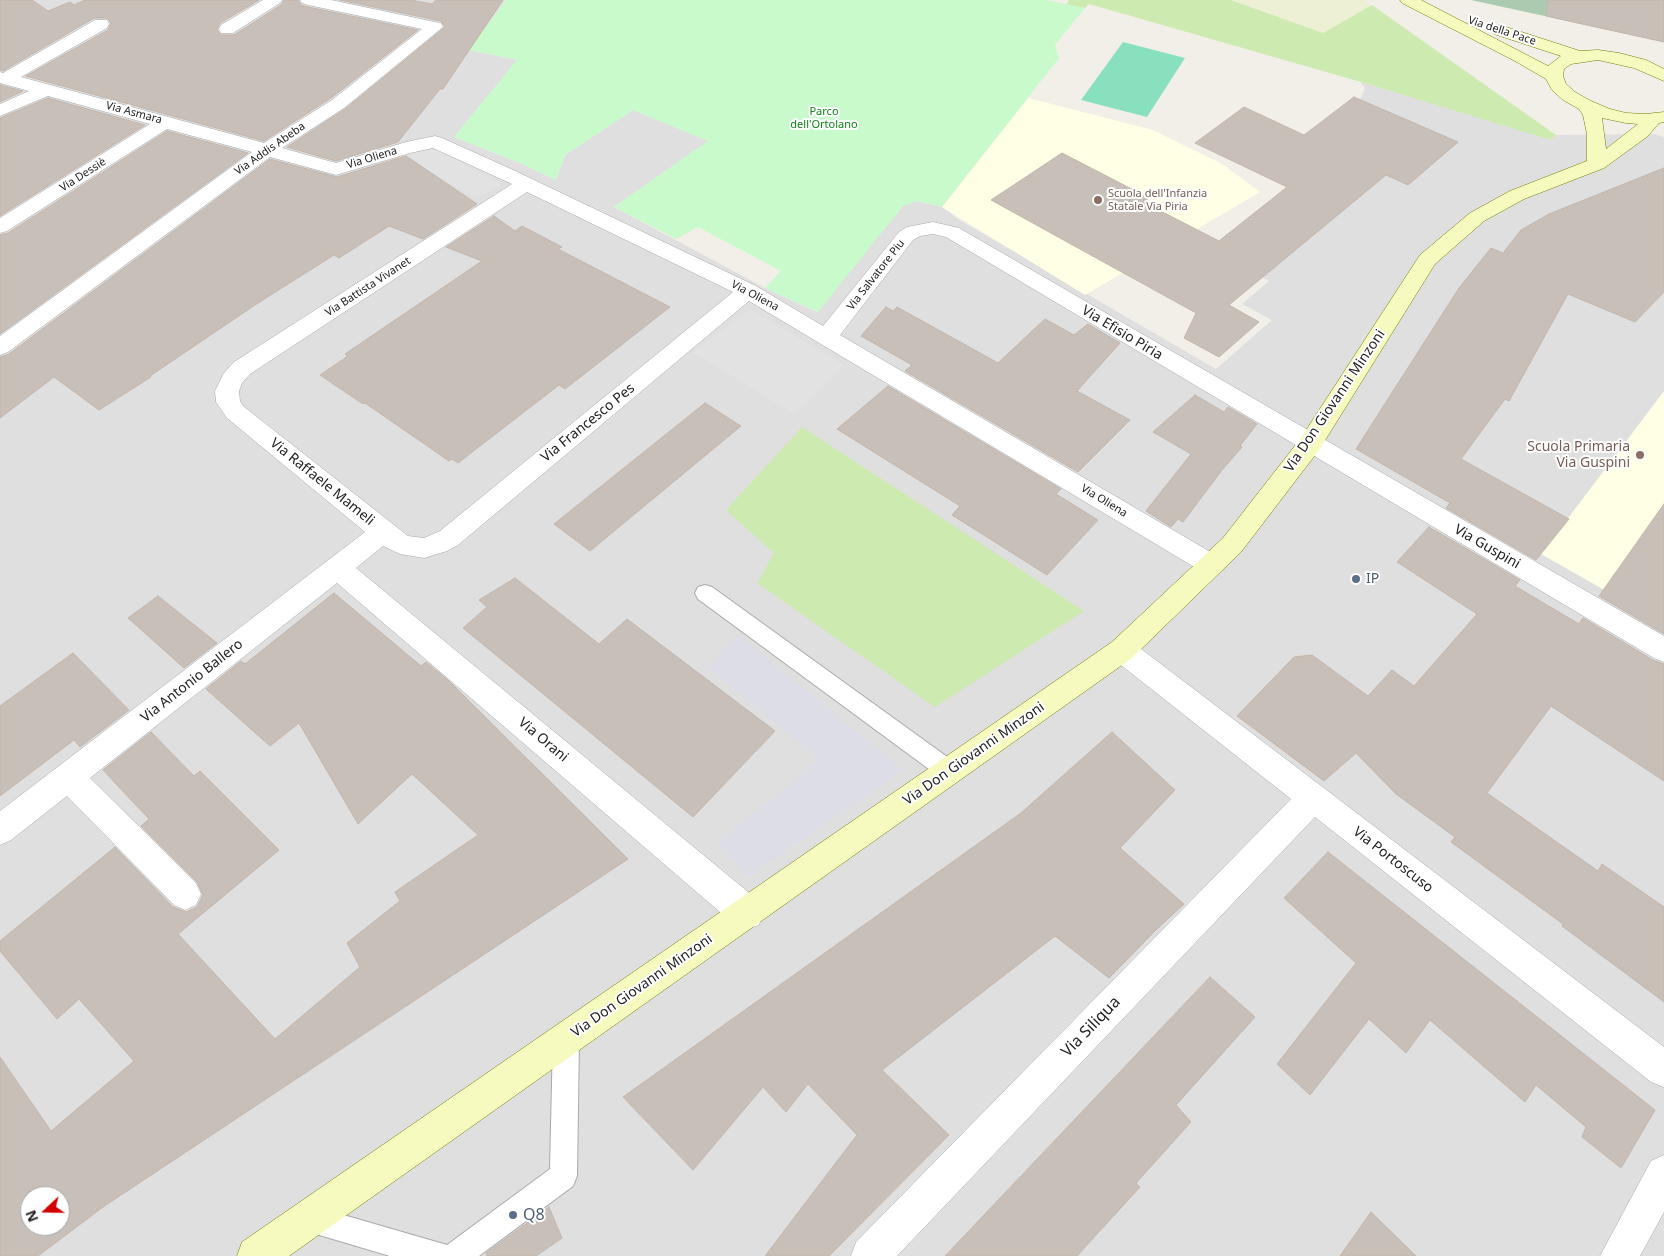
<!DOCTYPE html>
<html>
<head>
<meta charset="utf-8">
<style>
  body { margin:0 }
  #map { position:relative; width:1664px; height:1256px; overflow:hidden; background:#f2efe9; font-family:"Noto Sans",sans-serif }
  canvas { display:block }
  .north { position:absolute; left:20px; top:1186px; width:50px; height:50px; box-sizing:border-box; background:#fff; border:1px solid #a7a7a7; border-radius:50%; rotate:249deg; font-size:14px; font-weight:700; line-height:20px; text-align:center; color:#222 }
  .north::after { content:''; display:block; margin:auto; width:18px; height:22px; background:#d40000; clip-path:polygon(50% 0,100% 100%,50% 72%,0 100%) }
</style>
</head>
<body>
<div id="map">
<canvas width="1664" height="1256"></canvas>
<div class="north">N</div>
</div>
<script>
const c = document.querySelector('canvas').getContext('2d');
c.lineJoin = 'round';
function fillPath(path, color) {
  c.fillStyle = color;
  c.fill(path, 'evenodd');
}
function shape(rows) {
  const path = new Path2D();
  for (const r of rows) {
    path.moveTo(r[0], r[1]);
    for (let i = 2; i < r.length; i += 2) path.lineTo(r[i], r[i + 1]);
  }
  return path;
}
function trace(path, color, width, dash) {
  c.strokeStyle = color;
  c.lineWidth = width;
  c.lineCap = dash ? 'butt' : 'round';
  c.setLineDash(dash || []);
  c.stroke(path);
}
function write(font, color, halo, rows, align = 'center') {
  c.font = font + ' "Noto Sans",sans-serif';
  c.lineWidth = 4;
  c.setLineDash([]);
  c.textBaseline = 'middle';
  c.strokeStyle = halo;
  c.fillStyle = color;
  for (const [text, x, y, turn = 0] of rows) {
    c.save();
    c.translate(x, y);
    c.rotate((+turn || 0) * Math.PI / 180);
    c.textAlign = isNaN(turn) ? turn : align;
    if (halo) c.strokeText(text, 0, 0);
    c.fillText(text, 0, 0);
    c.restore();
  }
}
fillPath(shape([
  [0,0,506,0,469,50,518,60,454,137,520,163,556,180,565,155,633,110,709,141,614,207,765,288,817,312,893,217,903,206,917,201,942,207,958,219,1216,369,1272,320,1242,304,1269,281,1208,249,1269,202,1273,204,1297,184,1354,97,1360,100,1365,88,1361,82,1551,139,1556,135,1655,134,1664,137,1664,1256,0,1256],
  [30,1196,60,1196,60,1226,30,1226]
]), '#e0dfdf');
fillPath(shape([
  [1028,98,1153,130,1222,164,1260,192,1085,295,942,207],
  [1664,391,1664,624,1541,554]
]), '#ffffe5');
fillPath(shape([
  [1231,0,1365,0,1372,5,1323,33]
]), '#eef0d5');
fillPath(shape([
  [1069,0,1231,0,1323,33,1372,5,1556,135,1551,140,1361,82,1089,4,1085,8,1066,5],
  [802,427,1084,611,935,707,757,583,774,553,726,510]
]), '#cdebb0');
fillPath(shape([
  [1471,0,1664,0,1664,42]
]), '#aacbaf');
fillPath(shape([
  [506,0,1046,0,1085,8,1055,45,1059,59,1056,62,942,207,917,201,903,206,818,312,765,288,781,271,698,227,676,239,614,207,708,141,633,110,565,155,556,180,520,163,454,137,517,60,469,50]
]), '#c8facc');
fillPath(shape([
  [1123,42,1185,58,1147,117,1081,100]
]), '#88e0be');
fillPath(shape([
  [430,145,502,185,476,198,401,155],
  [750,309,844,365,794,414,693,352]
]), '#e2e2e2');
fillPath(shape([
  [737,634,903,770,748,877,718,842,820,760,709,668]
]), '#dddde8');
const building = shape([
  [0,0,32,0,48,11,70,2,74,5,85,0,259,0,220,23,217,30,221,35,234,35,281,5,284,0,298,0,301,5,308,7,418,30,331,98,264,141,26,76,108,30,111,23,107,18,94,18,3,71,0,70,0,0],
  [340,0,411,0,432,4,436,0,503,0,443,89,440,89,398,142,336,161,287,147,345,109,445,27,441,21,340,0],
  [1548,0,1664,0,1664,42,1546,16,1548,0],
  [0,85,23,91,0,102,0,85],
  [1354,97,1458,142,1408,185,1386,175,1229,305,1259,322,1219,357,1184,338,1196,313,991,200,1062,153,1149,198,1143,202,1219,241,1287,187,1195,143,1244,107,1304,135,1354,97],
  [48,98,145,125,0,216,0,118,48,98],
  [167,131,248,153,0,334,0,235,8,233,167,131],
  [406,156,477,204,423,239,389,226,339,258,334,255,255,305,150,376,151,377,99,410,54,377,0,418,0,357,9,354,270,159,337,177,406,156],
  [1664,168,1664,292,1635,322,1568,294,1509,401,1505,399,1461,459,1569,519,1536,560,1446,508,1450,503,1356,449,1459,288,1491,248,1503,253,1521,230,1549,214,1664,168],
  [494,216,515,231,522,226,562,247,558,249,670,307,565,389,559,385,458,463,452,459,449,461,365,403,363,404,320,375,348,356,345,354,482,261,446,247,494,216],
  [886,307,893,311,897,307,998,363,1045,319,1074,335,1088,324,1120,343,1077,391,1130,420,1078,472,905,371,912,365,861,336,886,307],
  [888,386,1061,489,1056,494,1098,520,1047,575,952,515,960,506,837,429,888,386],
  [1195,395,1224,412,1228,407,1257,424,1240,446,1242,447,1222,470,1183,522,1178,519,1171,527,1146,511,1191,454,1153,432,1195,395],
  [705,403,741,426,590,551,554,524,705,403],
  [1664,504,1664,634,1599,596,1664,504],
  [1429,527,1520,580,1515,586,1579,624,1583,618,1653,660,1664,664,1664,781,1551,706,1487,793,1598,871,1602,864,1664,907,1664,1002,1562,926,1563,924,1451,842,1455,837,1396,794,1356,753,1324,781,1237,716,1294,657,1312,655,1368,696,1392,670,1414,686,1477,614,1397,562,1429,527],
  [515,578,599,644,627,619,775,731,693,817,463,628,487,607,479,600,515,578],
  [334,593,421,666,426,662,449,681,628,859,103,1207,38,1256,0,1256,0,1057,51,1131,134,1061,79,999,57,1019,0,951,0,941,115,847,173,907,186,912,197,907,203,895,197,882,141,826,149,819,103,770,151,732,194,776,200,771,279,850,178,934,275,1039,360,967,347,943,400,901,395,892,478,835,412,774,358,824,299,723,270,746,206,689,241,661,245,664,334,593],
  [30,1196,60,1196,60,1226,30,1226,30,1196],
  [158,596,217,643,184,668,128,618,158,596],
  [73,653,129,710,80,747,74,740,0,796,0,706,73,653],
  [1112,732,1175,790,1120,848,1184,904,1156,930,1109,978,1055,936,882,1070,949,1135,829,1256,765,1256,857,1135,808,1084,786,1112,763,1087,693,1170,623,1097,1021,813,1112,732],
  [1328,852,1655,1110,1621,1168,1582,1137,1586,1127,1536,1085,1525,1102,1430,1020,1406,1053,1369,1019,1310,1095,1277,1064,1356,963,1284,898,1328,852],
  [1210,977,1255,1017,1176,1105,1191,1122,1136,1183,1140,1187,1077,1256,945,1256,1210,977],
  [549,1207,562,1238,536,1256,487,1256,486,1253,549,1207],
  [1371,1212,1416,1256,1340,1256,1371,1212]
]);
fillPath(building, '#c7bfb8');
trace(building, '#c4b6ab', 1);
const lane = shape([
  [705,585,712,587,957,764,960,771,957,778,949,781,941,778,698,599,695,593,698,587,705,585],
  [566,1026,575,1030,579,1039,577,1176,573,1186,479,1256,390,1256,299,1229,295,1219,299,1209,309,1205,447,1245,550,1169,553,1039,557,1030,566,1026]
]);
const street = shape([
  [263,0,282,0,280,3,233,33,221,33,219,29,221,25,263,0],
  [300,0,331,0,435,22,441,23,443,27,344,108,282,148,336,163,406,142,435,136,442,138,511,169,756,286,823,326,899,232,907,227,933,222,959,228,1664,636,1664,662,1654,658,946,237,933,234,920,236,913,240,840,335,1219,557,1223,564,1219,571,1210,575,1201,571,749,301,458,545,447,551,424,558,400,554,383,546,356,568,759,901,763,913,759,925,747,929,735,925,337,583,90,778,196,883,201,894,196,905,185,910,174,905,67,796,11,840,0,845,0,811,365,532,227,418,216,402,215,391,224,373,234,362,512,184,433,148,410,153,336,175,270,157,8,352,0,355,0,336,252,152,167,129,7,231,0,233,0,218,150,124,48,96,0,116,0,104,29,91,0,83,0,72,3,73,95,20,107,20,109,24,107,28,21,77,264,143,332,100,422,29,308,5,302,3,300,0],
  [527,192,733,292,440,531,424,538,408,536,243,406,240,401,239,391,242,383,250,374,527,192],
  [1122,638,1132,642,1664,1047,1664,1087,1651,1082,1315,817,897,1256,851,1256,856,1242,1291,799,1112,658,1108,650,1112,642,1122,638],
  [1664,1155,1664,1212,1640,1256,1600,1256,1651,1161,1664,1155]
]);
const secondary = shape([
  [1400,0,1421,0,1548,66,1561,56,1494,34,1492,30,1494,26,1500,25,1580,51,1598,50,1619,53,1646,60,1664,69,1664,81,1634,68,1598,60,1571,64,1564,69,1563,76,1566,84,1575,92,1591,101,1610,109,1626,113,1646,114,1664,112,1664,122,1659,123,1648,136,1604,168,1524,199,1484,221,1435,264,1319,450,1241,552,1132,658,289,1256,237,1256,242,1242,1112,642,1223,538,1301,438,1420,255,1470,213,1510,191,1587,161,1587,134,1583,115,1579,109,1563,100,1552,90,1546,79,1515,61,1402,3,1400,0],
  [1602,118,1626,123,1638,124,1606,149,1602,118]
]);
trace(lane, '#a9a9a9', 2);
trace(street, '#a9a9a9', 1);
trace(secondary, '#707d05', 1);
fillPath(lane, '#fff');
fillPath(street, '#fff');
fillPath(secondary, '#f7fabf');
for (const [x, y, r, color] of [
  [1098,200,5,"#8d6e63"],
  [1640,455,5,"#8d6e63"],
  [1356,579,5,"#5c6f8a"],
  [513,1215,5,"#5c6f8a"]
]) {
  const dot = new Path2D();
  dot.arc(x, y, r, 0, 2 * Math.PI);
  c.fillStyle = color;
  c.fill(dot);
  trace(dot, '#fff', 2);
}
write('11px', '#222', '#fff', [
  ["Via della Pace",1502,31,18],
  ["Via Asmara",134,113,15],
  ["Via Addis Abeba",270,149,-35],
  ["Via Oliena",372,158,-17],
  ["Via Dessiè",83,175,-33],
  ["Via Salvatore Piu",876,275,-52],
  ["Via Battista Vivanet",368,287,-33],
  ["Via Oliena",755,296,28],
  ["Via Oliena",1104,501,31]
]);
write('11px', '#0c8416', '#fff', [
  ["Parco",824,112],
  ["dell'Ortolano",824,125]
]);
write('11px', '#785e54', '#fff', [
  ["Scuola dell'Infanzia",1108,194],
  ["Statale Via Piria",1108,207]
], 'left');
write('14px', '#222', '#fff', [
  ["Via Efisio Piria",1122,333,31],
  ["Via Don Giovanni Minzoni",1335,401,-56],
  ["Via Francesco Pes",588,423,-39],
  ["Via Raffaele Mameli",322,482,39],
  ["Via Guspini",1487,547,30],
  ["Via Antonio Ballero",192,681,-38],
  ["Via Orani",543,740,40],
  ["Via Don Giovanni Minzoni",974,754,-35],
  ["Via Portoscuso",1393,860,38],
  ["Via Don Giovanni Minzoni",642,986,-35]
]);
write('14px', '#785e54', '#fff', [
  ["Scuola Primaria",1630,447],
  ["Via Guspini",1630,463]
], 'right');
write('14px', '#4e5e75', '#fff', [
  ["IP",1366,579]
], 'left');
write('16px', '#222', '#fff', [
  ["Via Siliqua",1091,1027,-46]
]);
write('16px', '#4e5e75', '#fff', [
  ["Q8",523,1215]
], 'left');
</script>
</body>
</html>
